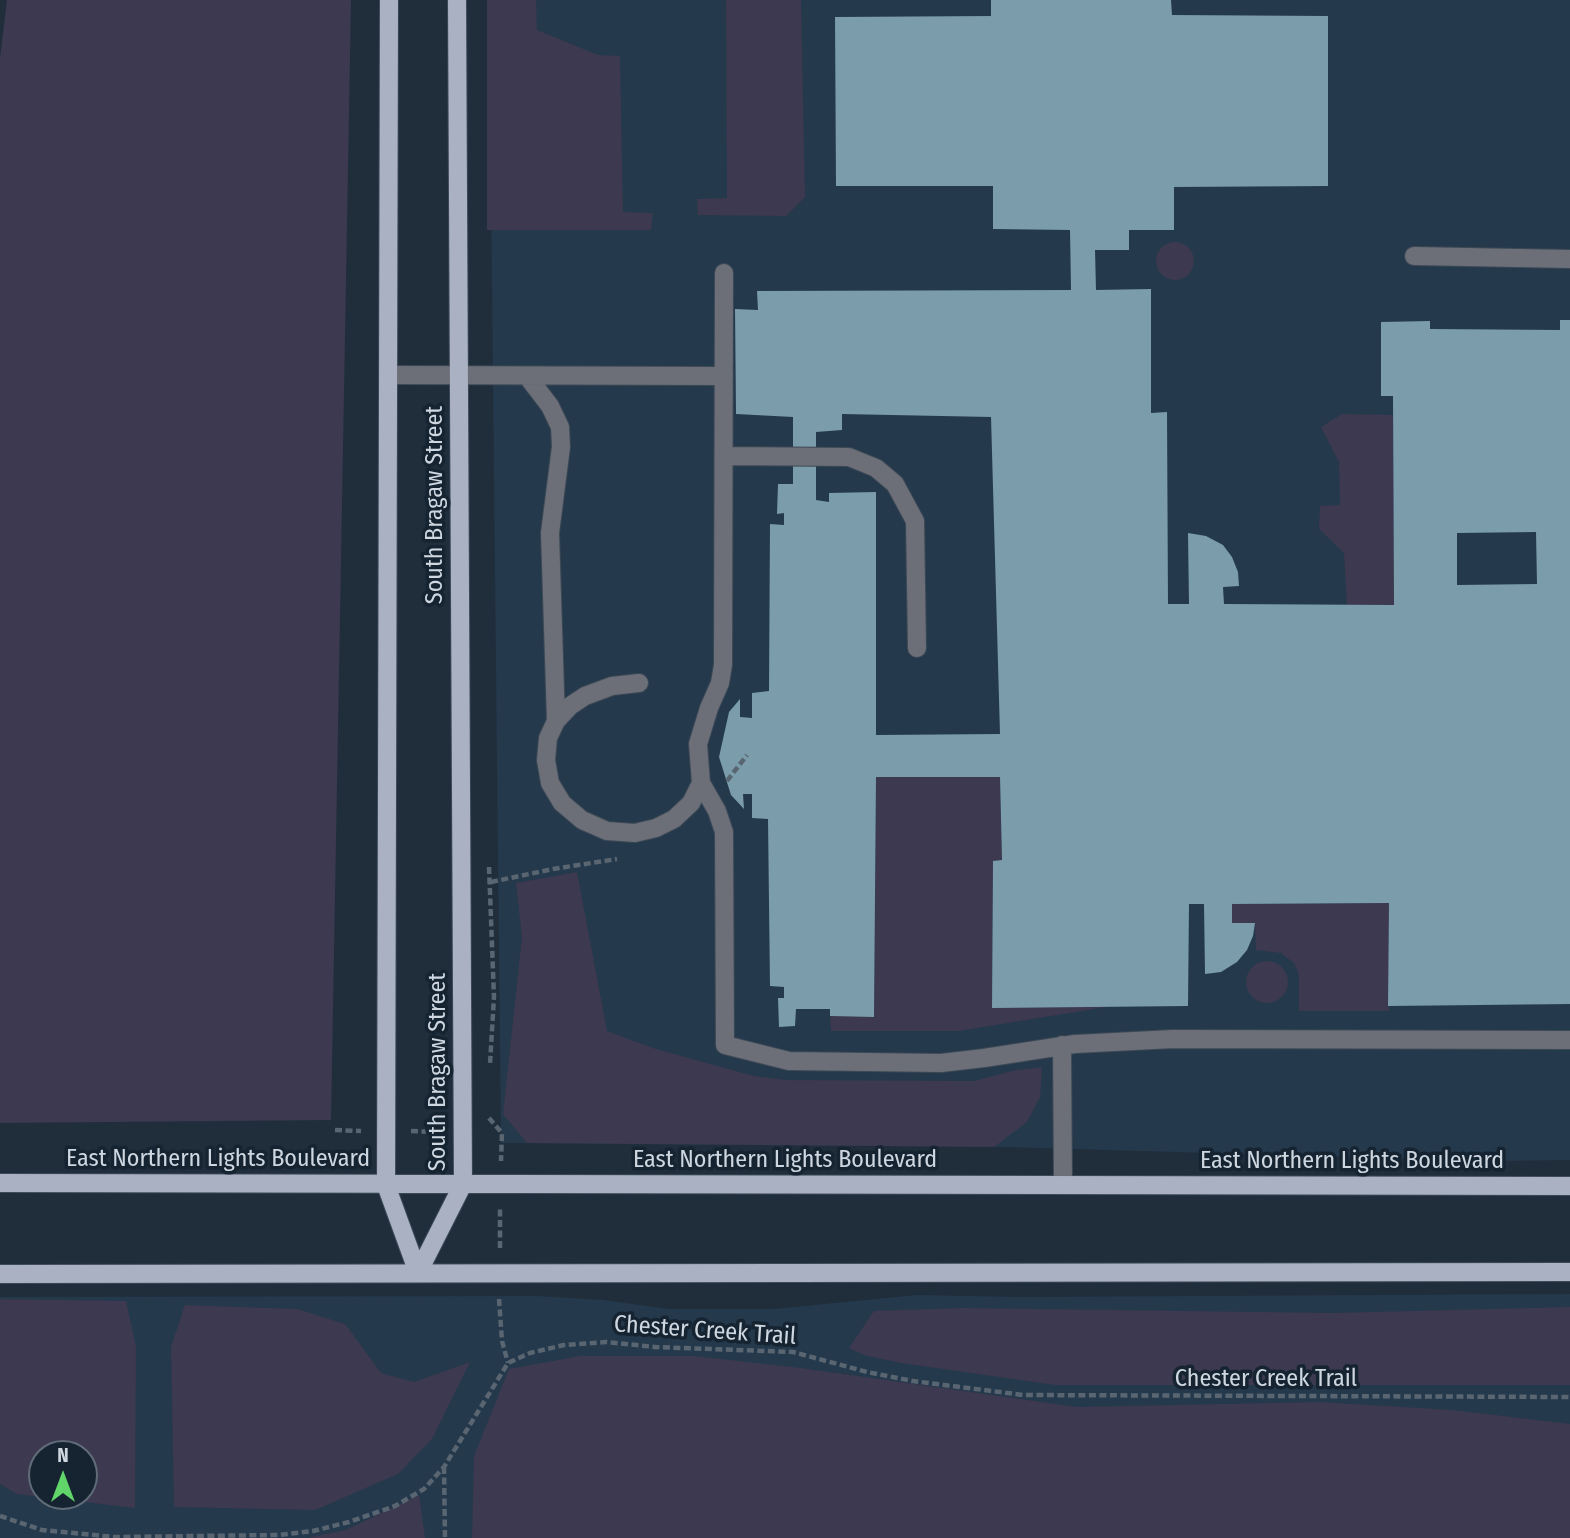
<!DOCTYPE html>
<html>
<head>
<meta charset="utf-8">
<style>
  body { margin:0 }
  #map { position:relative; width:1570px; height:1538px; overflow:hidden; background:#202e3c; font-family:"Fira Sans Condensed",sans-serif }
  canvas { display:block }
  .north { position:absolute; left:28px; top:1440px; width:70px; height:70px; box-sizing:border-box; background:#162432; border:2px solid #606c78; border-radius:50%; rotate:0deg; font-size:19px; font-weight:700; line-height:28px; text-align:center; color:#ced7e0 }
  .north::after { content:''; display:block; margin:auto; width:24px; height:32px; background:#61d56a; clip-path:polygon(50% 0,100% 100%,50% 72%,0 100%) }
</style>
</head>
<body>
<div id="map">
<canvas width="1570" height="1538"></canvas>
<div class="north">N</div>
</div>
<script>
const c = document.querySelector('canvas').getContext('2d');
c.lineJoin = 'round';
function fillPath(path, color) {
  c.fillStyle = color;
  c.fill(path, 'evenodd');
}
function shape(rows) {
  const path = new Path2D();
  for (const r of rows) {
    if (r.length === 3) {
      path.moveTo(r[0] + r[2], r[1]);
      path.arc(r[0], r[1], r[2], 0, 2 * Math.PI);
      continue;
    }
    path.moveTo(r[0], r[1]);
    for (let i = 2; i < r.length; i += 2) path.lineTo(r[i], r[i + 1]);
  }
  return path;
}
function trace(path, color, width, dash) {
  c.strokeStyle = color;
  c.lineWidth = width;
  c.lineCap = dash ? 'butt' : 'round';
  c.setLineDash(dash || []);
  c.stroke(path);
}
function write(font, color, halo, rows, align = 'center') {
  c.font = font + ' "Fira Sans Condensed",sans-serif';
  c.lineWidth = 7;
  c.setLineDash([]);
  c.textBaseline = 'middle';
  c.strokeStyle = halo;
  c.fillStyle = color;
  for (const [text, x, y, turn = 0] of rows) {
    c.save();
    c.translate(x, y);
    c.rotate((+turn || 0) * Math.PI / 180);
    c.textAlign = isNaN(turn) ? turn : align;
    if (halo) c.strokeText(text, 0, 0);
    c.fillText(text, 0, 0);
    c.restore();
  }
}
fillPath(shape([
  [489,0,1570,0,1570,1160,1489,1161,1004,1147,501,1143],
  [1570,1294,1570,1538,0,1538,0,1297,537,1296,603,1300,669,1309,774,1309,917,1295,1019,1297],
  [42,1454,84,1454,84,1496,42,1496]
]), '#25394c');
fillPath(shape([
  [7,0,351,0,331,1120,0,1123,0,58],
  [487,0,536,0,537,30,598,55,620,56,623,212,653,213,651,230,487,230],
  [726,0,801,0,805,197,786,216,698,215,697,199,727,198],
  [1175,261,19],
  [1342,414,1393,415,1394,605,1347,605,1344,553,1319,529,1320,506,1340,505,1339,462,1321,427],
  [876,777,1000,777,1002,860,993,862,992,1004,1106,1007,959,1031,831,1031,830,1016,874,1016],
  [577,872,607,1031,656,1049,754,1076,786,1080,974,1081,1012,1071,1042,1067,1040,1097,1027,1122,994,1147,527,1143,503,1114,522,937,516,883],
  [1389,903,1389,1011,1299,1011,1299,975,1294,963,1281,953,1256,950,1255,924,1232,923,1232,904],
  [1267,982,21],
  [0,1299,126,1301,136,1347,135,1508,17,1494,0,1484],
  [42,1454,84,1454,84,1496,42,1496],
  [185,1305,297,1309,345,1324,381,1373,414,1382,470,1362,432,1439,398,1474,315,1510,174,1507,171,1347],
  [1570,1307,1570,1385,1055,1385,901,1363,864,1355,849,1348,874,1311,962,1308,1333,1313],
  [580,1356,694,1356,801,1368,1077,1407,1320,1402,1452,1410,1570,1424,1570,1538,472,1538,474,1456,509,1369],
  [419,1495,425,1538,307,1538,346,1530]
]), '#3c3950');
fillPath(shape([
  [991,0,1171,0,1172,15,1328,16,1328,186,1174,187,1174,230,1129,230,1129,250,1095,250,1096,290,1151,289,1151,413,1167,412,1168,604,1189,604,1188,533,1206,536,1223,545,1232,557,1238,572,1239,586,1223,587,1224,604,1394,605,1393,396,1381,396,1381,322,1430,321,1430,329,1560,330,1560,320,1570,320,1570,1004,1388,1006,1389,903,1232,904,1232,923,1255,923,1253,936,1247,950,1237,962,1221,972,1205,974,1204,904,1189,904,1188,1006,992,1008,993,861,1002,860,1000,777,876,777,874,1017,830,1016,830,1009,796,1009,795,1026,779,1027,778,998,784,998,784,987,770,986,768,819,752,818,752,794,743,794,744,809,731,795,719,757,729,712,740,699,740,717,752,718,752,693,769,691,770,524,784,525,784,513,777,514,778,484,793,484,793,417,736,414,735,309,758,310,757,291,1071,290,1070,230,993,229,993,186,836,186,835,17,991,16],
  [842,414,991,417,1000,734,876,735,876,492,829,493,829,502,816,500,816,432,842,430],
  [1536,532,1537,584,1457,585,1457,533]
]), '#7a9cab');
const minor = shape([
  [1414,256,1570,259],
  [724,273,723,665,720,683,709,708,698,744,701,783,717,811,724,832,725,1045,789,1061,941,1063,984,1058,1075,1044,1173,1039,1570,1040],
  [388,375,724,376],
  [527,376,550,406,560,427,561,447,550,533,556,721],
  [724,456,849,457,876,468,895,484,915,521,917,648],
  [639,683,612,686,585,696,570,706,556,721,548,738,546,760,550,783,562,803,582,820,607,831,635,833,656,828,674,819,691,803,701,783],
  [1062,1045,1063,1185]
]);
const major = shape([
  [389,0,386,1185,418,1273],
  [0,1183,1570,1186],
  [418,1273,463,1184,457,0],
  [0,1274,1570,1272]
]);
trace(minor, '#3c4956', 20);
trace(major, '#3c4956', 20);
trace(shape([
  [727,781,747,755],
  [489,867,494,997,490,1064],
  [491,882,553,869,617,859],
  [489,1118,502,1133,501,1161],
  [335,1130,361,1131],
  [411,1131,438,1132],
  [500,1248,500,1208],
  [499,1299,502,1341,508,1363],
  [444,1467,445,1538],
  [0,1516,42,1530,114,1537,279,1535,313,1531,349,1522,395,1506,424,1489,444,1467,508,1363,530,1353,564,1345,606,1342,655,1347,793,1352,867,1372,913,1381,1023,1395,1570,1397]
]), '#596571', 4.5, [7, 3.5]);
trace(minor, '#6c6f78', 18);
trace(major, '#aab1c3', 18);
write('24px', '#ced7e0', '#162432', [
  ["South Bragaw Street",435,505,-90],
  ["South Bragaw Street",438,1072,-90],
  ["East Northern Lights Boulevard",218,1159],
  ["East Northern Lights Boulevard",785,1160],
  ["East Northern Lights Boulevard",1352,1161],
  ["Chester Creek Trail",705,1331,4],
  ["Chester Creek Trail",1266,1379]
]);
</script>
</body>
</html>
